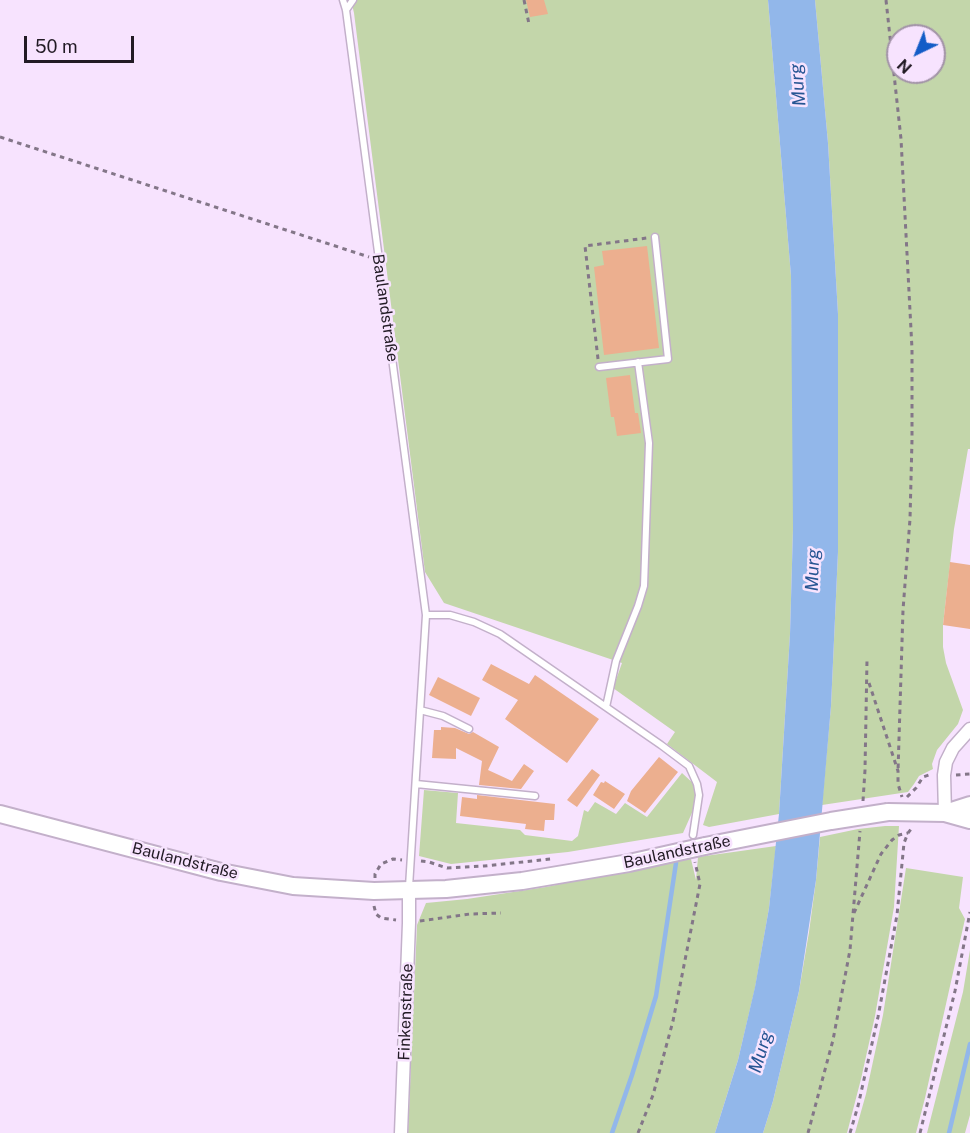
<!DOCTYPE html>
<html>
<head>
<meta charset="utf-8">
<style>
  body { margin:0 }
  #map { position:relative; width:970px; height:1133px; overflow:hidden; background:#f7e3fe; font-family:"Public Sans",sans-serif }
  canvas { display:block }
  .north { position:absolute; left:886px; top:24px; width:60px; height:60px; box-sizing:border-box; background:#f7e3fe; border:2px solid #a293a7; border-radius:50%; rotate:223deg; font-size:16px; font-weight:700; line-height:24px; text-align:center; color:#221b25 }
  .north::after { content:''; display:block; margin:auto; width:21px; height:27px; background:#135cc7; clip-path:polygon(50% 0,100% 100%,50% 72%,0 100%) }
  .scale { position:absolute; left:24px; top:36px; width:110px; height:27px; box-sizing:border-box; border:3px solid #221b25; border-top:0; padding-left:8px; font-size:18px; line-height:21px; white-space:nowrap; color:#221b25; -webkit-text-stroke:4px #f7e3fe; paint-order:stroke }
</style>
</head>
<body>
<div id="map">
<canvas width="970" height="1133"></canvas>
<div class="north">N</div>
<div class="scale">50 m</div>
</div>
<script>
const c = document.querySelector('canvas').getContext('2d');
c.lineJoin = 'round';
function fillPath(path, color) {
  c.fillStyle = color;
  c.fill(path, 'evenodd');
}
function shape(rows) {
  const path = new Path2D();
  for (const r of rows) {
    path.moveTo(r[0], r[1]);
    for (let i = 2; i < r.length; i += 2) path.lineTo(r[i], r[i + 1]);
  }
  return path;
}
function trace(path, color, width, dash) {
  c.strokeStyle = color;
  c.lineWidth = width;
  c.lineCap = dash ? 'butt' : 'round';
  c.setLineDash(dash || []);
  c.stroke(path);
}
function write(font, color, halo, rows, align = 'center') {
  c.font = font + ' "Public Sans",sans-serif';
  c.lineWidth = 5;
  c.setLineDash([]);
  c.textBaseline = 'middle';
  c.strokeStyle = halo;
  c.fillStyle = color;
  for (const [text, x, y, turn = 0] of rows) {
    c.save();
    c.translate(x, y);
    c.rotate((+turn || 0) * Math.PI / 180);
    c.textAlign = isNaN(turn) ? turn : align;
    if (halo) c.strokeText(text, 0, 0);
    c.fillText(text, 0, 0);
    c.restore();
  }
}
fillPath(shape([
  [351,0,768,0,791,276,793,420,793,529,790,634,779,814,709,827,703,825,717,782,667,744,675,732,613,688,622,663,444,603,425,572,354,13],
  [815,0,970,0,970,449,968,449,954,529,943,625,943,647,946,663,963,710,958,724,937,750,932,764,933,769,919,776,914,784,908,792,822,805,831,706,838,552,838,314,828,143],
  [898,36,934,36,934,72,898,72],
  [682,773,695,785,695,806,683,833,568,852,451,864,419,856,424,790,458,793,456,823,520,830,525,835,572,841,578,836,584,810,588,812,595,802,616,814,625,803,647,817],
  [885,826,899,826,894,907,875,1016,861,1079,847,1133,763,1133,773,1101,799,991,809,932,816,880,820,837,858,829],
  [776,846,769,908,755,988,738,1060,715,1133,408,1133,417,925,426,903,467,899,546,887,624,871,690,855,696,880,698,857],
  [906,868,963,877,959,908,965,919,925,1098,916,1133,855,1133,866,1094,883,1015],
  [970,950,970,1115,965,1133,927,1133,963,992]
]), '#c3d6aa');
fillPath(shape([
  [768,0,815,0,828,143,838,314,838,552,831,706,816,880,799,991,773,1101,763,1133,715,1133,738,1060,755,987,769,908,779,814,790,634,793,529,791,276]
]), '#92b7ea');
trace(shape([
  [612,1133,632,1075,656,996,676,863],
  [949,1133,970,1044]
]), '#92b7ea', 4.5);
fillPath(shape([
  [526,0,544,0,548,14,530,17],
  [647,246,659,348,604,355,594,267,604,265,602,251],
  [630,375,635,413,638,413,641,433,617,436,614,417,611,417,606,378],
  [950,562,970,565,970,629,943,625],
  [491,664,529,684,535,675,599,719,567,763,505,719,518,700,482,680],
  [438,677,480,698,471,716,429,695],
  [441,727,455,728,469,734,473,732,499,747,488,770,512,781,524,764,534,771,521,789,479,785,482,761,456,748,456,759,432,758,434,730,441,730],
  [659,757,678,772,645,813,627,801,631,791],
  [592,769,600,775,577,807,567,800],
  [605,781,625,794,614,809,593,795,601,782,604,783],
  [477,795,555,804,554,820,545,820,544,831,525,829,526,824,460,816,462,797,477,799]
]), '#ecaf8f');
const lane = shape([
  [343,0,346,10,426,615,409,887],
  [346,10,353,0],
  [599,367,668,359,655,237],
  [426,615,450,615,474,622,500,634,661,745,689,766,697,784,699,795,693,835],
  [606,707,616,661,638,606,644,586,649,443,638,362],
  [420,710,443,716,469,729],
  [416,784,535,796]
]);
const street = shape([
  [945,813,944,775,946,762,953,748,970,729],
  [401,1133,409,923,409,891]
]);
const secondary = shape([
  [888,812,945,813,970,805],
  [945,813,970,820],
  [0,814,221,872,293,886,374,891,446,889,522,881,629,863,705,846]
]);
trace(lane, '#c3b0ca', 9);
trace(street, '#c3b0ca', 15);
trace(secondary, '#c3b0ca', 20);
trace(shape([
  [524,0,529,24],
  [886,0,901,139,912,349,912,440,910,519,903,610,898,771],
  [0,137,369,257],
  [598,359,585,246,647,238],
  [869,683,898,771,898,784,902,797],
  [956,775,970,774],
  [907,797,916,788,923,777,932,774],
  [863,801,865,770,867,660],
  [421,861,429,862,447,868,484,866,551,859],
  [375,878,375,874,381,864,393,859,402,860],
  [374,906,376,914,381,918,396,920],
  [854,913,881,854,892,840,899,835,908,833],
  [420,921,470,914,501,913],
  [638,1133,653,1095,673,1021,700,884,695,862],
  [808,1133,833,1040,850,950,860,831],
  [850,1133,858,1106,878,1017,897,915,904,843,908,833,912,828],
  [920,1133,955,991,970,912]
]), '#837688', 3, [4.5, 4.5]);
trace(lane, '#fff', 6);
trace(street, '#fff', 12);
trace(secondary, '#fff', 16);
const secondaryBridge = shape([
  [705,846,831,821,888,812]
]);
trace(secondaryBridge, '#c3b0ca', 20, []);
trace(secondaryBridge, '#fff', 16);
write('16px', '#221b25', '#f7e3fe', [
  ["Baulandstraße",385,308,82],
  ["Baulandstraße",677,852,-12],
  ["Baulandstraße",185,861,14],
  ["Finkenstraße",406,1012,-88]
]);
write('italic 18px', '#265593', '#f7e3fe', [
  ["Murg",798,85,-95],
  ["Murg",813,570,-88],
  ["Murg",761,1052,-73]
]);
</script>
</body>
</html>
